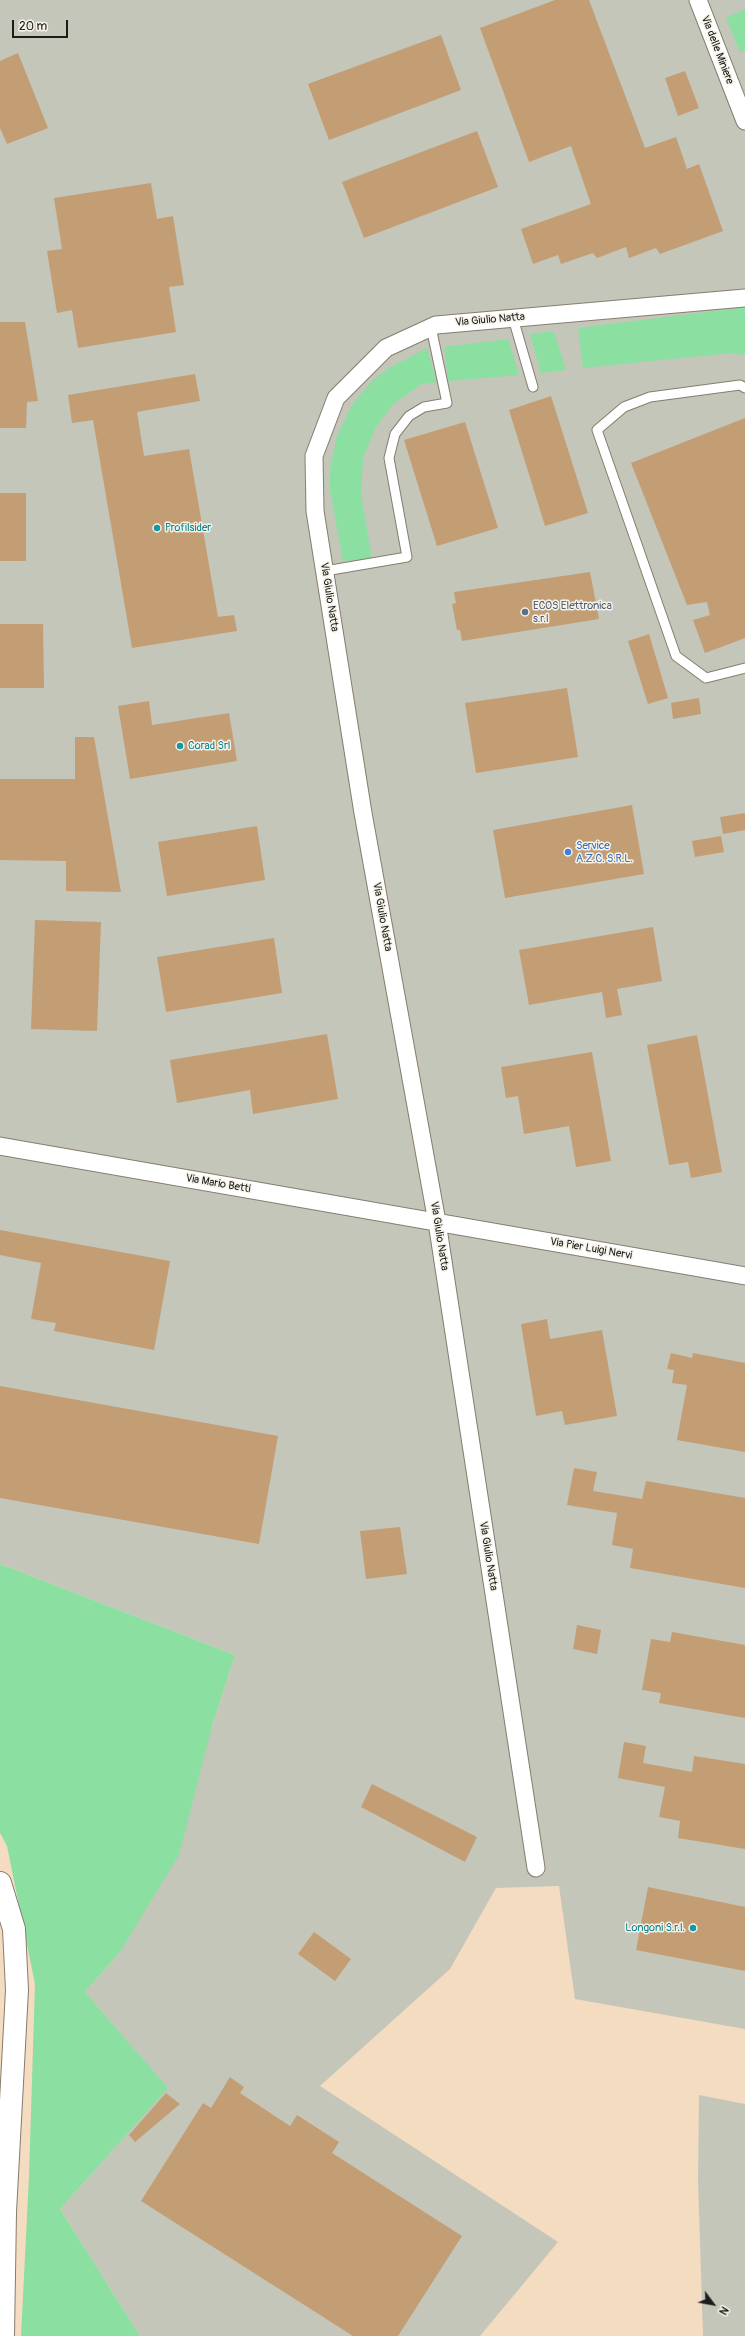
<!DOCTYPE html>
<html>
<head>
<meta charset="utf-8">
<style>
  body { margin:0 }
  #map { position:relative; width:745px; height:2336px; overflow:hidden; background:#f4dcc1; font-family:Pangolin,sans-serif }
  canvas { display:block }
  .north { position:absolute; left:693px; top:2284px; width:40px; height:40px; -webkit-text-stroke:3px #f7f3e8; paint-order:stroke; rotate:122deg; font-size:11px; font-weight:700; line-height:16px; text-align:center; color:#1c1c1c }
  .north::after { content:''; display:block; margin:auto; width:14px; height:18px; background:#1c1c1c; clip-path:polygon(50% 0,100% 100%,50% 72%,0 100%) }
  .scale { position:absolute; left:12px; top:20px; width:56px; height:18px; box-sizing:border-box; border:2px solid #1c1c1c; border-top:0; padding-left:5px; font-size:12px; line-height:14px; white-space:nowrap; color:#1c1c1c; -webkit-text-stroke:3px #f7f3e8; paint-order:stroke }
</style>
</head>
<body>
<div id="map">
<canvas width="745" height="2336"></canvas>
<div class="north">N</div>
<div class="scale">20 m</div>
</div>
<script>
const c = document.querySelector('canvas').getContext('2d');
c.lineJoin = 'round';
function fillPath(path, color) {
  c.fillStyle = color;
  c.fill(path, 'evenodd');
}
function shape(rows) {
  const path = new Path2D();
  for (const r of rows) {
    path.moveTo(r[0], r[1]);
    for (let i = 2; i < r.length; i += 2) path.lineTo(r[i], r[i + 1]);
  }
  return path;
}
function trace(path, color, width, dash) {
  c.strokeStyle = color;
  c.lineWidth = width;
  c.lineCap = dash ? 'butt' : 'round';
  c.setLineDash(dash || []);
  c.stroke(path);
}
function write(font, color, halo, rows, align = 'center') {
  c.font = font + ' Pangolin,sans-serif';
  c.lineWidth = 3;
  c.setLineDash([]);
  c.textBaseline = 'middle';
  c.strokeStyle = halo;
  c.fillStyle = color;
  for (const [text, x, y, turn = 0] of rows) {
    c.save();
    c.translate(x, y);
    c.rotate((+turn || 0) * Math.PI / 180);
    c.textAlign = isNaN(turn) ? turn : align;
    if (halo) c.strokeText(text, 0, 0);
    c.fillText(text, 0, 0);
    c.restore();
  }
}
fillPath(shape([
  [0,0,745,0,745,2029,575,1999,559,1886,496,1888,450,1969,320,2086,558,2242,480,2336,140,2336,60,2209,167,2088,85,1992,120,1952,212,1726,235,1655,0,1564],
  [699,2095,745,2104,745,2336,703,2336,698,2180]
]), '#c4c6b9');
fillPath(shape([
  [745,9,745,51,740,52,726,18],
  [745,307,745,355,731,353,583,368,578,328],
  [554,331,566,370,541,373,530,334],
  [508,339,519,375,448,381,444,347],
  [427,348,437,382,422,384,393,404,376,427,363,458,361,494,372,559,343,561,330,491,330,468,337,436,352,405,371,382,387,369],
  [0,1564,235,1655,212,1726,179,1855,120,1952,85,1992,168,2088,60,2209,140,2336,21,2336,29,2176,35,1984,7,1846,0,1833]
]), '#8bdfa1');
fillPath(shape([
  [555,0,589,0,645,148,676,137,687,169,699,164,723,231,660,254,656,248,629,258,626,247,597,258,593,253,561,264,558,255,533,264,521,229,591,204,571,146,529,162,480,28],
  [441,35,461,90,329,140,308,84],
  [18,53,48,128,7,144,0,128,0,61],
  [685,71,699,108,678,116,665,78],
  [477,131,498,187,364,238,342,182],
  [151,183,157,219,173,216,184,285,169,287,176,332,78,348,72,310,57,313,47,251,62,249,54,198],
  [0,322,25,322,38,401,27,402,26,428,0,428],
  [195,374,200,401,137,412,144,456,189,449,218,617,234,615,237,631,132,648,93,420,72,423,68,395],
  [551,396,588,513,545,526,509,410],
  [745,418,745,638,705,653,693,620,710,615,707,602,687,605,631,463],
  [465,422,498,528,437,546,404,440],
  [0,493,26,493,26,561,0,561],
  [590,572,599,619,462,641,460,630,457,630,452,604,456,603,454,592],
  [0,624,43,624,44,688,0,688],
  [649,634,668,698,648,704,628,641],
  [567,688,578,757,476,773,465,703],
  [699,698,701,714,673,719,671,703],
  [149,701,152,725,229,713,237,761,130,779,118,706],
  [75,737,94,737,121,892,66,891,66,861,0,860,0,779,75,779],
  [632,805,644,874,505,898,493,830],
  [745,813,745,830,723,834,720,817],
  [257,826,265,880,167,896,158,842],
  [721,836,724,852,695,857,692,841],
  [35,920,101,922,97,1031,31,1029],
  [653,927,662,981,617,989,622,1015,606,1018,602,992,529,1005,519,950],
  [274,938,282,993,166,1012,157,957],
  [327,1034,338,1099,253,1114,250,1090,177,1103,170,1060],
  [697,1035,722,1172,691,1178,688,1162,669,1165,647,1045],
  [592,1052,611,1161,576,1167,569,1126,524,1134,518,1096,506,1098,501,1067],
  [0,1230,170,1261,154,1350,54,1331,56,1323,31,1319,41,1263,0,1255],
  [547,1319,550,1339,602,1330,617,1416,565,1425,562,1411,536,1416,521,1324],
  [671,1353,692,1358,693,1353,745,1363,745,1452,677,1440,687,1385,672,1383,674,1370,667,1369],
  [0,1386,278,1436,259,1544,0,1498],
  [574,1468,597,1472,593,1491,642,1499,646,1481,745,1498,745,1588,630,1568,633,1549,612,1545,617,1513,567,1505],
  [400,1527,407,1574,366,1579,360,1531],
  [577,1625,601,1630,597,1654,573,1649],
  [672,1632,745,1645,745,1718,659,1703,661,1693,642,1690,651,1639,670,1642],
  [624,1742,646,1746,643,1763,692,1772,694,1756,745,1764,745,1849,678,1838,680,1821,659,1817,665,1787,618,1778],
  [372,1784,477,1837,465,1862,361,1807],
  [648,1887,745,1907,745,1971,636,1950],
  [314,1932,351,1959,335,1981,298,1954],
  [230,2077,244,2087,240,2093,290,2126,297,2115,339,2142,332,2153,462,2236,398,2336,353,2336,141,2201,203,2103,211,2108],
  [166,2093,180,2104,135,2142,129,2135]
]), '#c39e75');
const lane = shape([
  [513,318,533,387],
  [745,388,740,385,650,397,624,407,597,430,676,656,706,678,745,668],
  [325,571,407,557,389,458,395,434,409,416,424,407,447,403,431,327]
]);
const street = shape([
  [698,0,745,121],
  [0,1146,745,1276],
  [536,1868,437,1222,363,813,315,511,314,456,336,398,386,348,436,325,745,298]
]);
const highway = shape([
  [0,1883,14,1929,17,1990,5,2212,3,2336]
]);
trace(lane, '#887c6e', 11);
trace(street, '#887c6e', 19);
trace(highway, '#887c6e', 24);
trace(lane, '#fff', 9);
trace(street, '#fff', 17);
trace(highway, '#fff', 22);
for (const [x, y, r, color] of [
  [157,528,4,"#0f9aa8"],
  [525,612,4,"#5c6f8a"],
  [180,746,4,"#0f9aa8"],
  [568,852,4,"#3f7fe0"],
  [693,1928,4,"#0f9aa8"]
]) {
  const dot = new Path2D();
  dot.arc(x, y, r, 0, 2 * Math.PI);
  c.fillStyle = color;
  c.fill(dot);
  trace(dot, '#f7f3e8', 1.5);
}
write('11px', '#1c1c1c', '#f7f3e8', [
  ["Via delle Miniere",717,50,69],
  ["Via Giulio Natta",490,320,-5],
  ["Via Giulio Natta",329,597,81],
  ["Via Giulio Natta",382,917,80],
  ["Via Mario Betti",218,1184,10],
  ["Via Giulio Natta",439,1236,81],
  ["Via Pier Luigi Nervi",591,1249,10],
  ["Via Giulio Natta",488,1556,81]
]);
write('11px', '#0d838f', '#f7f3e8', [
  ["Profilsider",165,528],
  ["Corad Srl",188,746],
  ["Longoni S.r.l.",685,1928,"right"]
], 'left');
write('11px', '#4e5e75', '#f7f3e8', [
  ["ECOS Elettronica",533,606],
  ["s.r.l",533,619]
], 'left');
write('11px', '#366cbe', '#f7f3e8', [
  ["Service",576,846],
  ["A.Z.C. S.R.L.",576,859]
], 'left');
</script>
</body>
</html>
